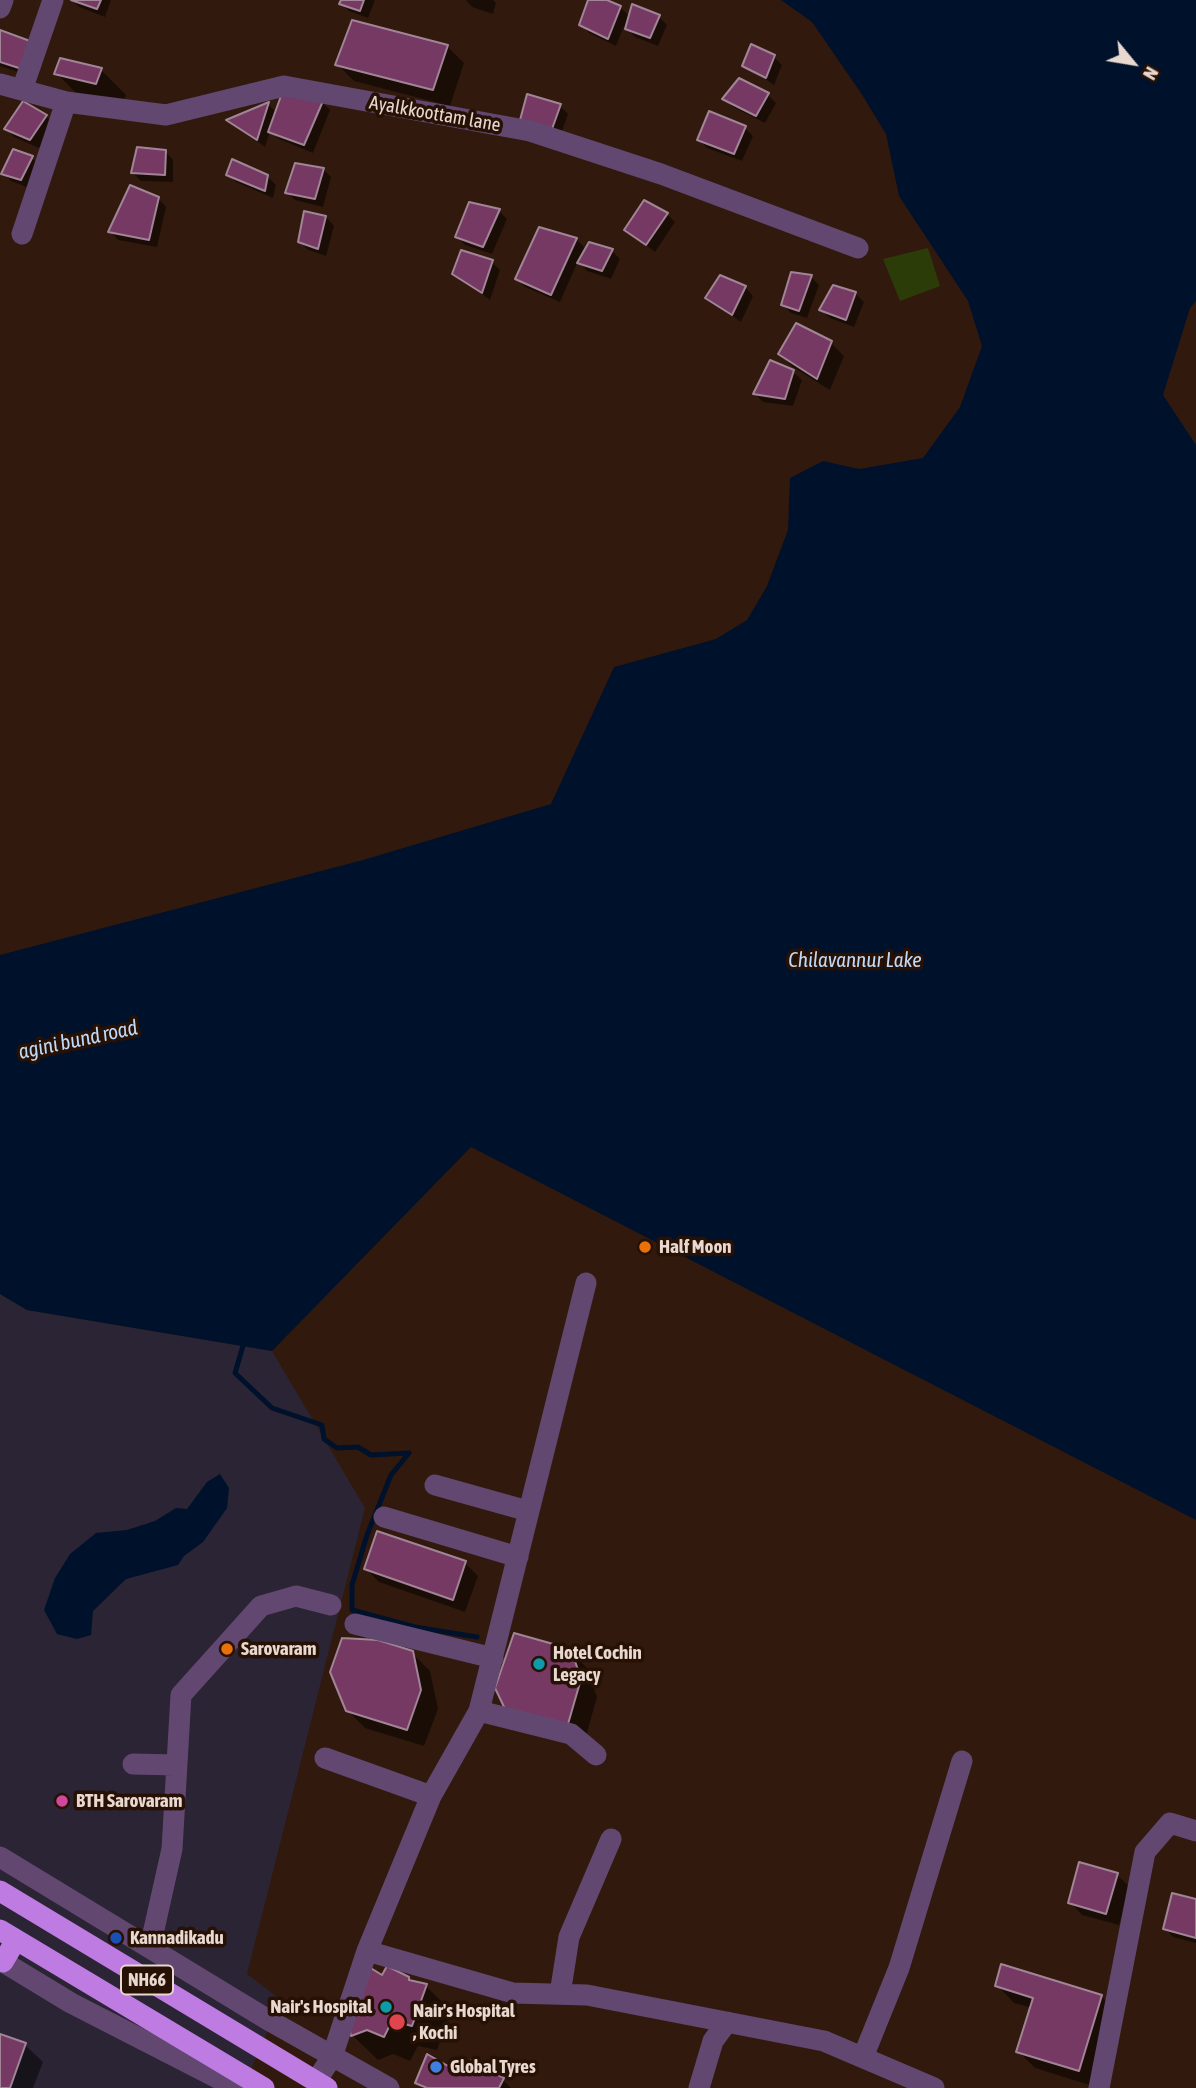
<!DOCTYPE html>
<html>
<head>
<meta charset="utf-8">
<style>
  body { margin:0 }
  #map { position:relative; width:1196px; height:2088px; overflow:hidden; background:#311a0d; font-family:"Asap Condensed",sans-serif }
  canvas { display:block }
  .north { position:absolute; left:1098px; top:28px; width:70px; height:70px; -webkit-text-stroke:5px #271105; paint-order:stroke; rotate:120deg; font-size:19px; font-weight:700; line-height:28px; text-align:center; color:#e8d8cf }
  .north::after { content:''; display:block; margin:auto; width:24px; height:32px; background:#e8d8cf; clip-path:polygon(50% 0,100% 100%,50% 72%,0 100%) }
</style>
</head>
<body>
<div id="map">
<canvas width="1196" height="2088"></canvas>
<div class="north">N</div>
</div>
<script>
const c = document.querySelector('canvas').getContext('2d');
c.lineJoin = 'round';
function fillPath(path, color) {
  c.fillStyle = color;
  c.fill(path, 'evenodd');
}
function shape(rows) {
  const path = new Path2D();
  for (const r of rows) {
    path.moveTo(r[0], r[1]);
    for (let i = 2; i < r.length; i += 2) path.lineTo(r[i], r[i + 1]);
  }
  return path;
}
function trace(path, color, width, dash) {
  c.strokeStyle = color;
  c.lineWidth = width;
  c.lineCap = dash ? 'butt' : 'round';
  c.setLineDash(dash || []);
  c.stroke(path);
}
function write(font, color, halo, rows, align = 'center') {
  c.font = font + ' "Asap Condensed",sans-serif';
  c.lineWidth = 7;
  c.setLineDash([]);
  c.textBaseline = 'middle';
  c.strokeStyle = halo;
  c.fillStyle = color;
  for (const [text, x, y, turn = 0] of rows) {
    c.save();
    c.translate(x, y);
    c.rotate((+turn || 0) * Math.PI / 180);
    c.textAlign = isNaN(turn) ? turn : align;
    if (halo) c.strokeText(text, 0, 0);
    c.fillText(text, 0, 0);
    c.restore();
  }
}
fillPath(shape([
  [0,1294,27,1310,272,1351,365,1508,247,1974,281,2000,243,2088,0,2088]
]), '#2b2434');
fillPath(shape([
  [928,248,940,286,900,301,883,259]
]), '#2c3c08');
fillPath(shape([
  [781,0,1196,0,1196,301,1190,308,1163,395,1196,445,1196,1520,471,1147,272,1351,27,1310,0,1294,0,955,363,860,551,804,614,667,716,639,747,620,767,586,788,530,790,478,823,461,859,469,923,458,960,407,982,346,968,301,899,196,886,134,861,93,812,22],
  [220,1474,229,1488,227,1508,203,1542,184,1556,178,1565,126,1579,93,1611,91,1635,77,1639,57,1634,44,1610,55,1578,70,1554,96,1533,127,1530,155,1521,176,1508,187,1509,207,1482]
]), '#00112b');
fillPath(shape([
  [72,0,111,0,105,17,79,7],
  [343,0,375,0,368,18,349,11,341,3],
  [466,0,493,0,496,3,493,14,472,7],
  [590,0,602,0,620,7,630,17,659,17,667,25,658,46,635,37,624,26,616,46,589,33,581,24],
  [0,32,30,76,0,66],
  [447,46,464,63,450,106,354,81,337,64],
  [774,57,782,65,774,85,744,65],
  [101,70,126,95,121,108,81,98,56,73],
  [768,95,776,103,765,123,733,107,725,99],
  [322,102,330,110,313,153,279,139,270,131,265,147,229,120,268,104,277,113],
  [560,106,568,114,560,137,530,127],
  [46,116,54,124,39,148,14,137,6,129],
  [745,128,753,136,742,161,707,148,699,140],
  [165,151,173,160,173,182,141,181,133,173],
  [32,158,40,166,29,188,11,181,3,173],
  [323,169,331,177,323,207,295,200,287,192],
  [228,174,267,176,276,185,273,198,236,182],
  [158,198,166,207,157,247,118,240,110,231],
  [499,211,507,219,492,254,465,245,457,237],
  [667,214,675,222,655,252,626,229],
  [326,217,334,226,326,256,308,250,300,242],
  [576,239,584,247,579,258,581,259,612,251,620,259,611,279,587,271,578,261,560,302,525,287,517,279],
  [492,262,500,270,490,300,454,273],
  [811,277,819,285,807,318,791,313,783,305],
  [745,287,753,296,741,322,708,298],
  [833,287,856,294,864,302,854,327,830,318,821,310],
  [797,325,831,343,844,356,830,390,793,367,780,354],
  [793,372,802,380,793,406,763,402,755,394],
  [465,1563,478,1576,465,1612,379,1582,366,1569],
  [570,1651,587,1668,597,1697,585,1740,497,1688],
  [412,1653,430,1671,438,1709,424,1746,365,1728,347,1710],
  [1117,1875,1130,1887,1119,1925,1082,1915,1070,1902],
  [1196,1901,1196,1943,1173,1937,1165,1928],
  [383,1977,408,1978,413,1983,426,1986,451,2011,437,2050,418,2046,410,2061,393,2054,378,2060,352,2035],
  [997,1985,1101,1996,1119,2014,1096,2087,1035,2068,1018,2051,1032,2008,1014,2003],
  [0,2035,25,2045,43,2062,33,2088,0,2088],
  [463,2077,503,2080,511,2088,423,2088,417,2082]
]), '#0007');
trace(shape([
  [245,1339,235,1373,272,1408,322,1425,324,1439,337,1448,358,1447,371,1455,409,1453,391,1475,367,1535,352,1585,352,1610,415,1627,477,1637]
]), '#00112b', 5);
const building = shape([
  [71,0,101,0,97,9,71,0],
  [341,0,364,0,360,11,339,4,341,0],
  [588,0,607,0,621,6,608,39,579,25,588,0],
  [632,4,660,15,650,38,625,29,632,4],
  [352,20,448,45,433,90,335,65,352,20],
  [0,30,30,41,22,69,0,62,0,30],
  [751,44,775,55,766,78,742,66,751,44],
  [60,58,102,68,96,84,54,74,60,58],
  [739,78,769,93,756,116,722,99,739,78],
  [282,93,323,101,304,145,268,132,282,93],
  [527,94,561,104,552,129,520,120,527,94],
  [23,101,47,115,30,140,4,129,23,101],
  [269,102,257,140,226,120,269,102],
  [709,111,746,126,734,154,697,140,709,111],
  [137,147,166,150,165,175,131,173,137,147],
  [13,149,33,156,21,180,1,174,13,149],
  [232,159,268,175,265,191,226,175,232,159],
  [295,163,324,168,315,199,285,193,295,163],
  [130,185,159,197,149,240,108,232,130,185],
  [644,200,668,213,646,245,624,230,644,200],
  [469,202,500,209,483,247,455,237,469,202],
  [304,211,326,216,318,249,298,242,304,211],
  [539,227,577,238,551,295,515,279,539,227],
  [589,242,613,249,602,271,577,263,589,242],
  [461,250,493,260,482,293,452,274,461,250],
  [791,272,812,275,799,311,781,305,791,272],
  [720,275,746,286,732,315,705,298,720,275],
  [833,285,856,292,846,320,819,310,833,285],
  [796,323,832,341,817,379,778,354,796,323],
  [770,360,794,370,785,399,753,394,770,360],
  [377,1531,466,1561,453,1600,364,1569,377,1531],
  [514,1633,571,1649,581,1679,568,1724,505,1709,495,1688,514,1633],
  [342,1638,378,1640,413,1651,421,1690,407,1730,346,1711,330,1672,342,1638],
  [1079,1862,1118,1873,1106,1914,1068,1903,1079,1862],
  [1172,1893,1196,1899,1196,1938,1163,1929,1172,1893],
  [1001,1964,1102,1995,1079,2071,1016,2052,1033,1998,995,1986,1001,1964],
  [387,1966,409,1977,409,1980,427,1984,412,2026,392,2021,384,2037,367,2030,351,2036,348,2022,369,1967,382,1975,387,1966],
  [0,2034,26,2043,10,2088,0,2088,0,2034],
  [427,2054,462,2074,471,2060,504,2078,499,2088,427,2088,415,2083,427,2054]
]);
fillPath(building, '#753963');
trace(building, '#a18597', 2);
trace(shape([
  [0,8,3,0],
  [0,84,66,102,166,115,284,86,530,131,661,174,858,248],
  [22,90,53,0],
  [22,234,66,102],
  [435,1485,528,1511],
  [384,1517,518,1557],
  [355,1624,493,1658],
  [479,1711,571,1734,596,1755],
  [325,1758,431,1796],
  [133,1764,175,1765],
  [0,1857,265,2018,389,2088],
  [150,1947,172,1849,181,1695,261,1606,296,1596,331,1605],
  [367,1951,513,1993,587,1995,824,2041,934,2088],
  [0,1960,71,2003,237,2088],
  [560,1994,569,1937,611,1839],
  [863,2057,899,1968,962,1761],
  [316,2081,332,2057,367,1951,431,1796,479,1711,586,1283],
  [699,2088,713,2041,727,2022],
  [1099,2088,1145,1852,1170,1823,1196,1831]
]), '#624871', 21);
trace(shape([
  [0,1891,327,2088],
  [0,1930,264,2088],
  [3,1962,16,1940]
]), '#be7be1', 21);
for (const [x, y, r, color] of [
  [645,1247,7,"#e8710a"],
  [227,1649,7,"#e8710a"],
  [539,1664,7,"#0f9aa8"],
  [62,1801,7,"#d1479c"],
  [116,1938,7,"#1a4fb4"],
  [386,2007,7,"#0f9aa8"],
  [397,2022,9,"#e0444e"],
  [436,2067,7,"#3f7fe0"]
]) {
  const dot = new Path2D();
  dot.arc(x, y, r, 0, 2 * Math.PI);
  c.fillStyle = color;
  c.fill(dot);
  trace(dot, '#271105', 2.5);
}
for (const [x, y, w] of [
  [147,1980,52]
]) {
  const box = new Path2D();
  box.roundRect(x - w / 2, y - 14.5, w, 29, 5);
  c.fillStyle = '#271105';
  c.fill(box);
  trace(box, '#e8d8cf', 2);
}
write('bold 18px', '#e8d8cf', null, [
  ["NH66",147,1980]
]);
write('19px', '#e8d8cf', '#271105', [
  ["Ayalkkoottam lane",435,114,10]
]);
write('bold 19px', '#e8d8cf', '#271105', [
  ["Half Moon",659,1247],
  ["Sarovaram",241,1649],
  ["Hotel Cochin",553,1653],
  ["Legacy",553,1675],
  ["BTH Sarovaram",76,1801],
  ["Kannadikadu",130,1938],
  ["Nair's Hospital",372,2007,"right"],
  ["Nair's Hospital",413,2011],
  [", Kochi",413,2033],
  ["Global Tyres",450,2067]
], 'left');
write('italic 21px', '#bfd9f9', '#271105', [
  ["Chilavannur Lake",855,960],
  ["agini bund road",78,1040,-12]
]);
</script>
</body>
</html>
